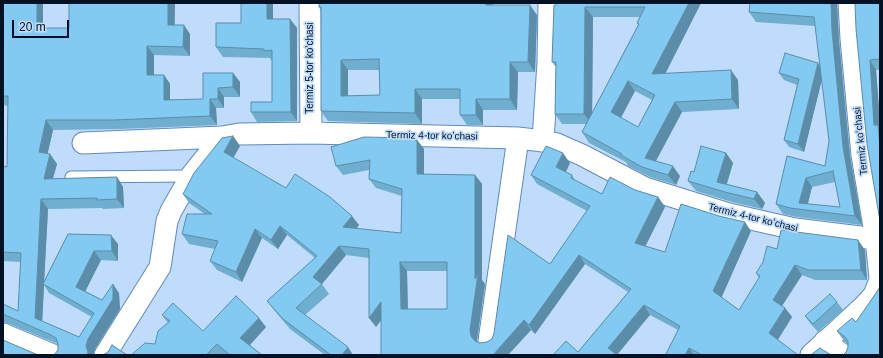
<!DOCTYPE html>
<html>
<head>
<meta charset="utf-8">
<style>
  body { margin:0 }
  #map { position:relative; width:883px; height:358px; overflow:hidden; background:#c0dcfd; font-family:Arial,sans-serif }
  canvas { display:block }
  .frame { position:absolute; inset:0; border:4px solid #021123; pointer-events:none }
  .scale { position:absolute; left:12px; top:20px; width:57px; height:18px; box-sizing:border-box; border:2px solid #021123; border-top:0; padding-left:5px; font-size:12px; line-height:14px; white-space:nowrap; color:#021123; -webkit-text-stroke:3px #c0dcfd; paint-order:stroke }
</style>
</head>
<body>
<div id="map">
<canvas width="883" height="358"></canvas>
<div class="frame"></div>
<div class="scale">20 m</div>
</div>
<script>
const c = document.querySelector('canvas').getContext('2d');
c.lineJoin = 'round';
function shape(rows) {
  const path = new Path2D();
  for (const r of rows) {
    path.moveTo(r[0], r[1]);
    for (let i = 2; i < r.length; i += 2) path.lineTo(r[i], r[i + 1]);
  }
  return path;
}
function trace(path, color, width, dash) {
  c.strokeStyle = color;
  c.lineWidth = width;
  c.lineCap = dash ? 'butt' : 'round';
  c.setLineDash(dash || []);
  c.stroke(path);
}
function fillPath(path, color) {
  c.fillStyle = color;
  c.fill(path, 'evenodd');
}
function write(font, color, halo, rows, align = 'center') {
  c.font = font + ' Arial,sans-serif';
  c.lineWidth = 3.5;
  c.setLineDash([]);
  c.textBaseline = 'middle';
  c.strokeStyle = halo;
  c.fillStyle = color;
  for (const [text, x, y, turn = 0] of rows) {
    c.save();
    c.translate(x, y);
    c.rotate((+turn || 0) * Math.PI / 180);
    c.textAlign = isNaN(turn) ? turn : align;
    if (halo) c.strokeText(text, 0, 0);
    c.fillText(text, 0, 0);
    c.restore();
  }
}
const lane = shape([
  [71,177,191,176]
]);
const street = shape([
  [310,3,311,133],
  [849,3,851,39,862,155,876,239,880,278],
  [543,141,548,62,549,3],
  [83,143,222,137],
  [3,334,53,355],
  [489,341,518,138],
  [825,341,843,355],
  [105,355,160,267,167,221,171,211,191,176,222,137,239,134,311,133,518,138,543,141,557,144,582,155,645,188,729,214,795,229,876,239],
  [811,355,863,307,874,295,880,280]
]);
trace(lane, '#608bbe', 13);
trace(street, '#608bbe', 23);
trace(lane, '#fff', 11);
trace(street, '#fff', 21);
fillPath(shape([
  [3,3,43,3,43,28,69,28,69,3,175,3,175,25,190,34,190,56,154,55,154,75,164,75,170,84,170,100,203,99,233,73,240,82,240,97,224,97,224,108,216,108,217,125,121,129,53,130,47,154,50,154,57,164,53,179,117,177,123,187,124,208,103,209,102,208,48,209,44,281,68,234,118,244,118,261,101,260,85,291,102,300,119,293,120,309,95,349,93,355,54,355,58,350,58,344,7,323,3,322,3,304,18,311,21,262,3,261,3,166,7,167,8,106,3,105],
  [44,285,49,293,92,317,79,337,42,321],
  [273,3,273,19,290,19,297,28,297,121,257,122,251,112,272,102,272,60,271,60,270,58,223,57,216,47,241,23],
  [319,3,493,3,493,5,537,15,535,72,518,72,517,110,483,110,483,125,467,125,460,115,460,99,422,99,422,124,328,121,321,111,321,11,319,7],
  [348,70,379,70,380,95,348,96],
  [701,3,665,74,738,80,739,109,682,112,656,161,680,176,676,185,650,177,628,166,626,162,589,143,582,132,586,124,562,124,555,114,556,67,552,62,554,5],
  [593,17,640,17,637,23,638,25,592,113],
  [635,91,652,100,638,127,621,118],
  [750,3,837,3,839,40,850,156,862,225,797,217,783,214,776,204,787,156,825,166,829,141,822,79,804,152,789,147,784,140,797,85,784,80,779,73,820,66,815,26,756,22,749,12],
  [835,182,840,207,808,204,812,187],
  [880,3,880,70,876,70,880,121,880,221,856,29],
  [233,136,240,146,233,158,286,188,359,225,356,229,401,233,402,196,376,188,369,179,369,170,343,175,336,166,417,140,424,149,424,174,475,175,482,184,482,280,485,284,477,340,477,342,480,343,487,342,492,339,550,264,587,211,537,184,531,175,570,163,566,172,572,175,575,180,602,194,635,190,658,197,665,207,645,246,665,252,751,231,721,297,739,310,759,278,756,273,777,249,865,250,867,280,815,280,802,275,782,306,785,308,792,317,778,340,798,355,667,355,666,354,678,330,650,315,578,352,628,292,585,264,535,334,531,330,508,355,381,320,376,327,369,258,346,255,322,284,329,294,305,315,353,355,325,355,290,329,274,310,267,301,315,258,287,235,278,249,262,238,242,282,217,270,210,261,215,249,189,244,182,234,205,214,189,203,183,194],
  [407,271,447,271,447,309,408,309],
  [726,153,733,163,727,184,757,192,765,203,762,209,732,202,696,191,688,181,694,172],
  [876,293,846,352,848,347,848,344,844,341,837,331,856,322],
  [837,302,843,310,818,332,810,323,805,316],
  [162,315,203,331,266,327,250,345,262,355,226,355,224,354,222,355,131,355,155,344,168,323]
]), '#70aecf');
fillPath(shape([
  [37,3,43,3,43,37,37,28],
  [168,3,175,3,174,34,168,25],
  [267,3,273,3,273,28,267,19],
  [486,3,493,3,493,15,486,5],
  [689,3,701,3,660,84,652,74],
  [831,3,837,3,839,40,850,156,862,225,855,216,843,147,832,31],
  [530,5,537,15,535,72,528,62],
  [585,7,593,17,592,124,584,114],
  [290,19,297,28,297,121,291,112],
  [184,25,190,34,190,56,183,47],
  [147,46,154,55,154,85,147,75],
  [341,60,348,70,348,106,341,96],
  [870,60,876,70,880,121,880,147,874,125],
  [510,62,518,72,517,110,510,99],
  [818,63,824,71,804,152,798,144],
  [731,70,738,80,739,109,732,99],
  [233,73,240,82,240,97,233,87],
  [164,75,170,84,170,109,164,100],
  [628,81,635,91,618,123,611,112],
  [218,88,224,97,224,108,218,99],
  [415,89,422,99,422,124,415,113],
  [210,99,216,108,217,125,210,116],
  [476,99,483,110,483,125,476,115],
  [675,102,682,112,652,168,645,158],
  [46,120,53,130,46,161,39,152],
  [233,136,240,146,231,162,224,152],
  [415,138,417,141,417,140,424,149,424,184,417,174],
  [563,153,570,163,563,177,556,167],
  [726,153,733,163,724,192,717,182],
  [50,154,57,164,50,188,44,179],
  [673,166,680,176,676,185,668,175],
  [475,175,482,184,482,280,485,284,477,340,478,345,471,336,470,330,475,279],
  [117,177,123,187,124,208,117,199],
  [806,178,812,187,806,210,799,203],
  [757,192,765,203,762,209,754,199],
  [658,197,665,207,642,253,635,243],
  [41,199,48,209,44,284,43,284,44,285,42,327,35,318],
  [352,216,359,225,350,237,343,227],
  [745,222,751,231,720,301,713,291],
  [280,226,287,235,278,249,271,240],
  [255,229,262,238,242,282,236,272],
  [111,235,118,244,118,261,112,251],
  [858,240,865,250,867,280,861,270],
  [339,246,346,255,322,284,313,277],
  [94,251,101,260,83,296,76,287],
  [579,255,585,264,535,334,529,325],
  [400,262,407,271,408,318,401,309],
  [795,265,802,275,780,309,773,300],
  [113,284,119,293,120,309,95,349,93,355,87,355,86,346,88,339],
  [381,302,388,311,376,327,369,318],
  [644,305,650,315,617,355,608,348],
  [785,308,792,317,776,342,769,333],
  [259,318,266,327,247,348,240,338],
  [524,320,531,330,508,355,493,355],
  [348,347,353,355,342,355],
  [689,348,694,355,685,355]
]), '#5b8da9');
const building = shape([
  [3,3,37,3,37,28,69,28,69,3,168,3,168,25,184,25,183,47,147,46,147,75,164,75,164,100,203,99,203,73,233,73,233,87,218,88,218,99,210,99,210,116,114,120,46,120,39,152,50,154,44,179,117,177,117,199,97,200,97,198,41,199,35,318,79,337,94,313,43,284,68,234,111,235,112,251,94,251,76,287,102,300,113,284,113,299,88,339,86,346,88,352,87,355,54,355,58,350,58,344,56,338,51,335,3,314,3,304,18,311,21,253,3,252,3,166,7,167,8,96,3,96,3,3],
  [241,3,267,3,267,19,290,19,291,112,251,112,251,102,272,102,272,50,264,51,264,49,216,47,216,23,241,23,241,3],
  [319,3,486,3,486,5,530,5,528,62,510,62,510,99,476,99,476,115,460,115,460,89,415,89,415,113,321,111,321,7,319,7,319,3],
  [379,59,380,95,341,96,341,60,379,59],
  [556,3,689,3,652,74,731,70,732,99,675,102,645,158,673,166,668,175,642,167,621,155,622,154,582,132,639,24,637,23,645,7,585,7,584,114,555,114,556,62,552,62,554,5,556,5,556,3],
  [628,81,655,95,638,127,611,112,628,81],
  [750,3,831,3,832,31,843,147,855,216,790,208,776,204,787,156,825,166,829,141,814,17,749,12,750,3],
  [833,171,840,207,799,203,806,178,833,171],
  [855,3,880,3,880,59,870,60,874,125,878,125,880,147,880,221,867,144,856,29,855,3],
  [785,53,818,63,798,144,784,140,799,79,779,73,785,53],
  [233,136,224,152,286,188,295,174,330,197,352,216,343,227,401,233,402,189,369,179,370,160,336,166,331,147,364,137,415,138,415,140,417,140,417,174,475,175,475,279,478,274,470,330,471,336,475,341,480,343,487,342,492,339,494,333,508,235,550,264,590,206,531,175,546,146,563,153,556,167,572,175,571,178,602,194,610,177,635,190,658,197,635,243,665,252,681,204,719,216,745,222,713,291,739,310,760,276,756,273,763,262,767,246,777,249,781,230,858,240,861,270,808,270,795,265,773,300,785,308,769,333,798,355,702,355,689,348,685,355,668,355,666,354,680,326,644,305,608,348,617,355,553,355,566,341,578,352,631,289,579,255,529,325,524,320,493,355,381,355,381,302,369,318,369,249,339,246,313,277,322,284,296,308,348,347,342,355,331,355,283,319,267,301,317,256,280,226,271,240,255,229,236,272,210,261,218,241,182,234,187,214,212,214,183,194,194,173,222,138,233,136],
  [400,262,447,262,447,309,401,309,400,262],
  [701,146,726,153,717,182,757,192,754,199,725,192,688,181,691,171,694,172,701,146],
  [880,287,880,355,843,355,846,352,848,347,848,341,844,336,837,331,852,318,856,322,876,293,880,287],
  [830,294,837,302,813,324,805,316,830,294],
  [236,296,259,318,240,338,262,355,230,355,217,344,206,355,131,355,145,343,155,344,158,331,170,321,162,315,173,303,203,331,236,296],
  [3,340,38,355,3,355,3,340],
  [112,345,127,355,103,355,108,352,112,345],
  [820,348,831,355,811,355,812,354,820,348]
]);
fillPath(building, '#82caf1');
trace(building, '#5b8da9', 1);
write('10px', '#021123', '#c0dcfd', [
  ["Termiz 5-tor koʼchasi",310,68,-90],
  ["Termiz 4-tor koʼchasi",432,136,1],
  ["Termiz koʻchasi",861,141,-96],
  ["Termiz 4-tor koʼchasi",753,218,14]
]);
</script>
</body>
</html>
